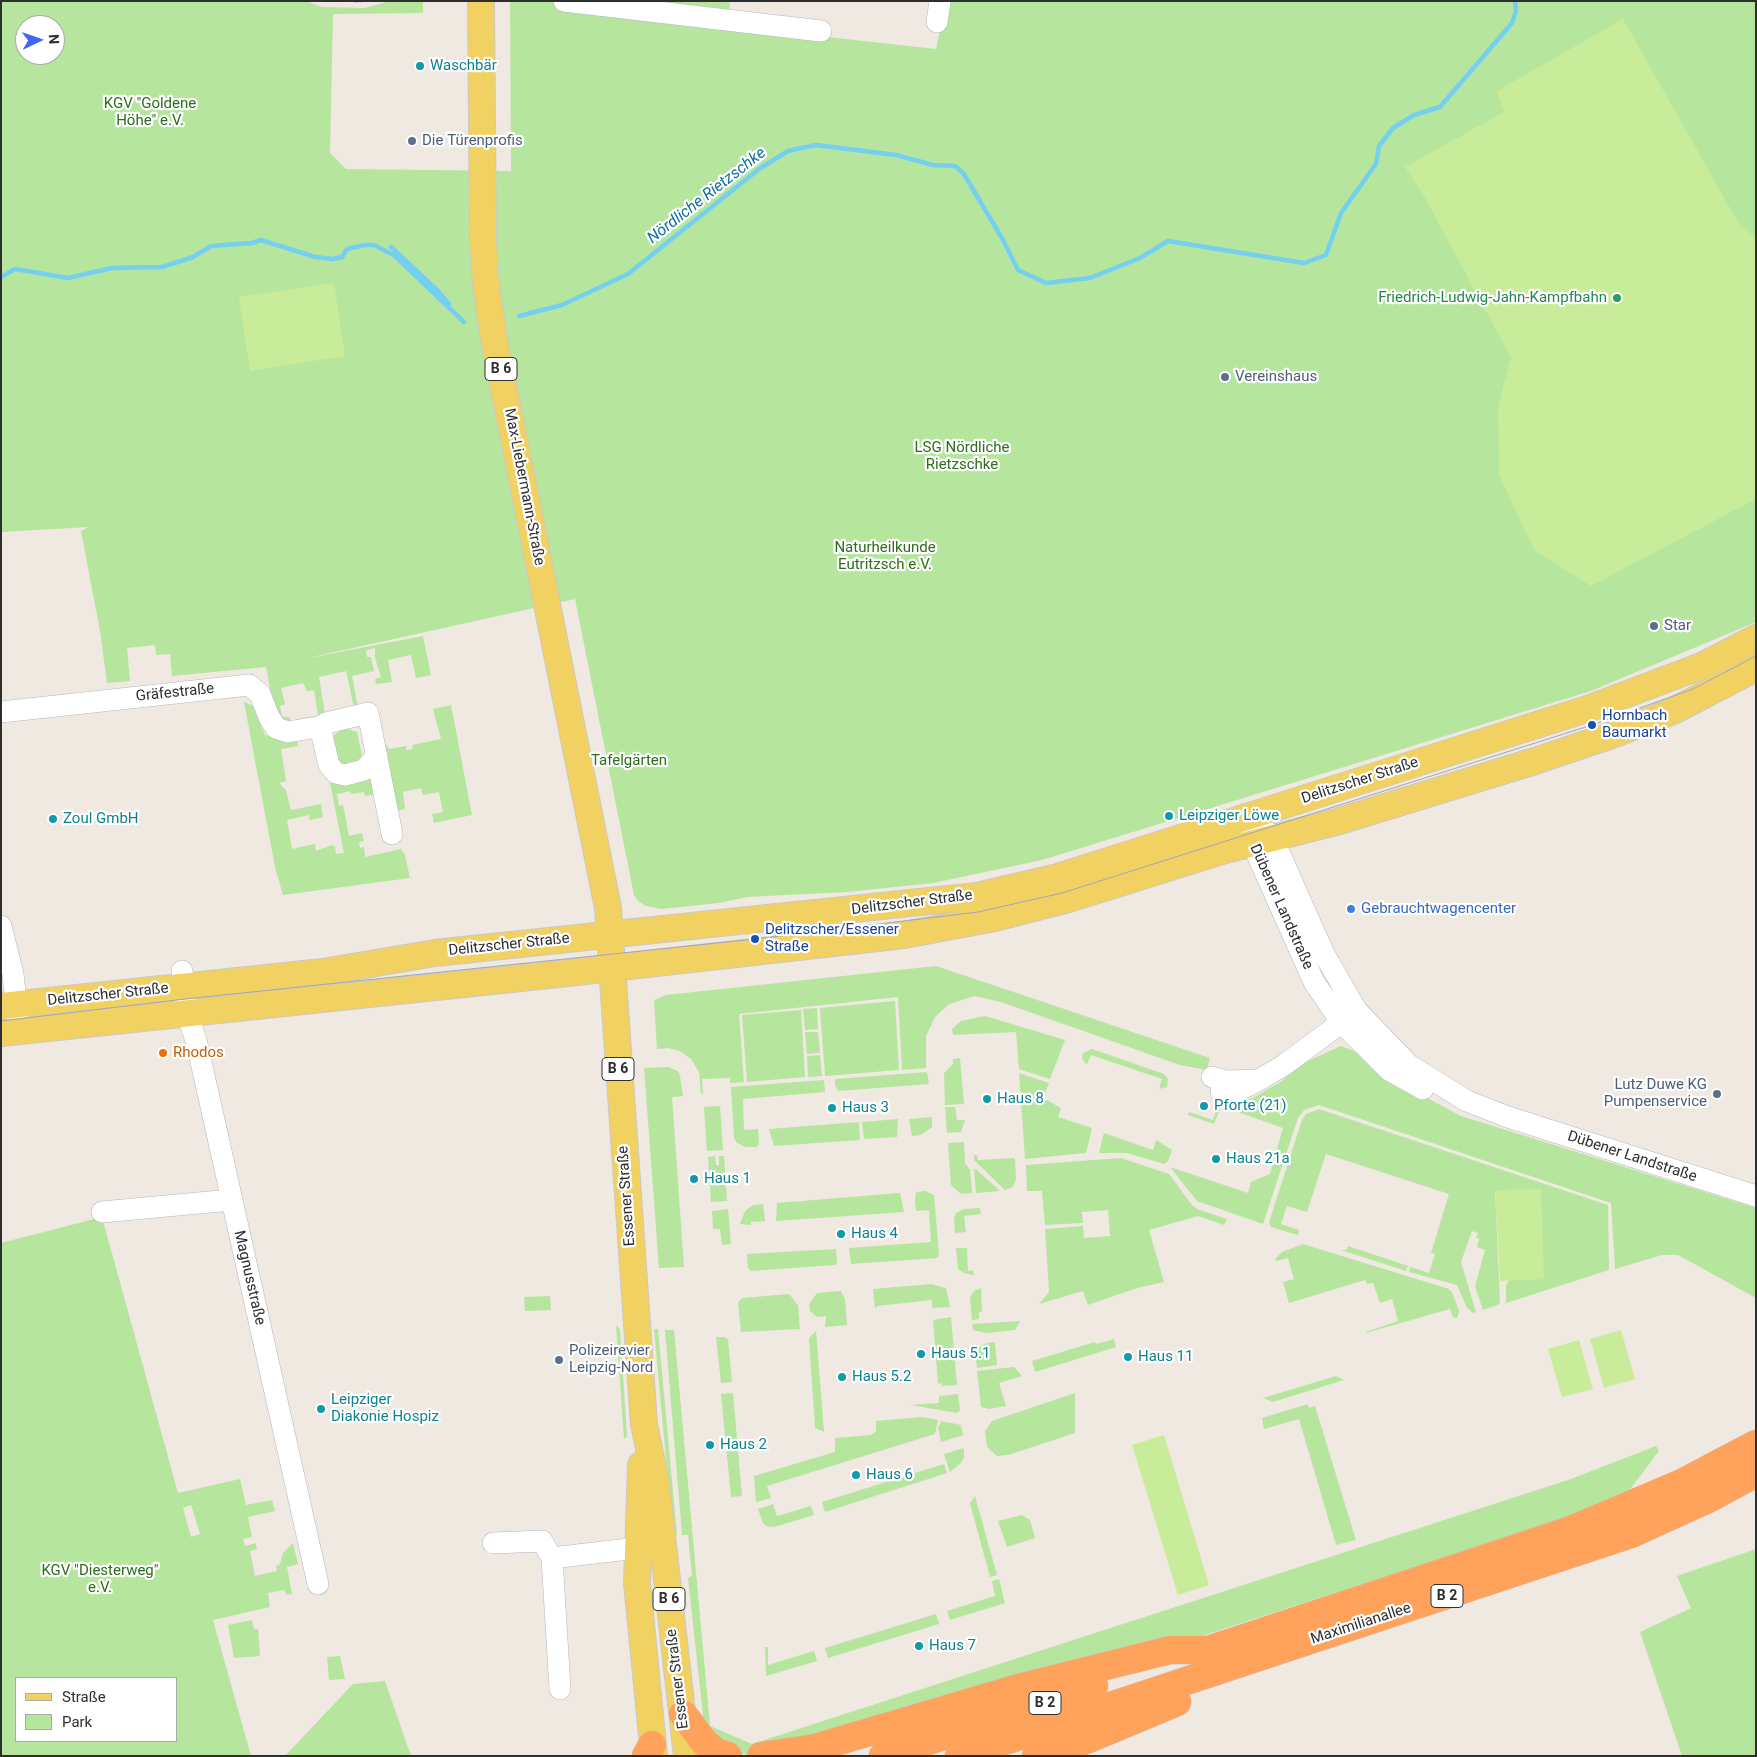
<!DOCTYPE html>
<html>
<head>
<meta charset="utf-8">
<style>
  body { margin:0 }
  #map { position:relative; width:1757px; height:1757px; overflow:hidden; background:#efe9e1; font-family:Roboto,sans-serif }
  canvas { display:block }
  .frame { position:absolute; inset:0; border:2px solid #2e2e2e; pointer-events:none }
  .legend { position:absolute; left:15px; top:1677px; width:162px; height:65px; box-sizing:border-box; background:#fff; border:1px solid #ababab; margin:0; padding:6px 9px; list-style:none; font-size:15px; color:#2e2e2e }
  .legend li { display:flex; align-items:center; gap:10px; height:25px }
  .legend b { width:25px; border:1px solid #ababab }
  .north { position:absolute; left:15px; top:15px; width:50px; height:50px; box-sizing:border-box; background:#fff; border:1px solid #ababab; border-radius:50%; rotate:87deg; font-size:14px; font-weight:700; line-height:20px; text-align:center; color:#2e2e2e }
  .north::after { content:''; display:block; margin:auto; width:18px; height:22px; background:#4264fb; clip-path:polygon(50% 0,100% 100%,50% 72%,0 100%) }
</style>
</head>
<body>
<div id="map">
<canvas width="1757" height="1757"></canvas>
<div class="frame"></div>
<ul class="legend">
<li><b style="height:6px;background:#f2d163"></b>Straße</li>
<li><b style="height:14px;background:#b6e59e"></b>Park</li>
</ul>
<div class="north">N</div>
</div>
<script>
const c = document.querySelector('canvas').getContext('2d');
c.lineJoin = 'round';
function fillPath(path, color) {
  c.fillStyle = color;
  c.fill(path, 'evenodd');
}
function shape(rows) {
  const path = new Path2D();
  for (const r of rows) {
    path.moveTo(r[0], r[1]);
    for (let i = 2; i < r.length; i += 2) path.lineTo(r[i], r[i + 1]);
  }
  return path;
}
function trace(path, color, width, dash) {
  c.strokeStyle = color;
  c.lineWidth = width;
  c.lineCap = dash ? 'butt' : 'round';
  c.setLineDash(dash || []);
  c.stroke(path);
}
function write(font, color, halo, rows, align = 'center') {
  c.font = font + ' Roboto,sans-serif';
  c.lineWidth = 4.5;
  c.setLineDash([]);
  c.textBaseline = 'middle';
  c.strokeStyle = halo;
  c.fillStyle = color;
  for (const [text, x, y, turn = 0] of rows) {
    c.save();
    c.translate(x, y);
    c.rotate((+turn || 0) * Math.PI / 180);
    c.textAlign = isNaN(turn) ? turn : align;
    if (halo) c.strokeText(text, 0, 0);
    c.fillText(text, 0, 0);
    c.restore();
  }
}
fillPath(shape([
  [1,1,306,1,322,7,364,8,390,1,423,1,423,13,333,14,330,153,346,169,511,171,510,1,730,1,728,26,936,49,946,1,1756,1,1756,622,1591,691,1042,860,933,883,847,892,747,897,719,903,661,909,646,906,638,901,634,895,575,599,303,659,423,636,431,675,416,678,411,655,388,660,392,682,376,684,375,679,381,677,375,658,375,648,366,650,367,657,371,657,374,671,352,676,358,707,355,713,346,671,319,677,325,714,319,721,314,690,307,691,303,683,281,688,285,704,280,706,282,717,289,717,291,721,314,716,313,722,292,726,275,715,266,667,172,676,170,654,156,655,155,645,127,648,130,681,107,683,100,631,81,531,89,527,1,532],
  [25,25,55,25,55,55,25,55],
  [244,702,253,706,265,735,282,741,297,739,298,746,281,749,286,781,279,783,286,790,291,810,321,804,323,817,310,820,309,815,287,820,292,849,315,844,316,851,332,845,335,846,336,854,344,853,330,783,376,773,375,794,365,796,364,792,351,794,350,791,337,794,339,806,343,805,349,836,362,833,364,841,359,842,360,848,364,847,365,857,401,849,405,855,410,878,283,895,275,867],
  [451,705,472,815,434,823,432,814,443,812,439,792,423,795,421,788,403,792,405,809,392,812,384,742,389,749,406,746,406,750,413,749,412,745,441,739,433,709],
  [348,729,357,732,362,756,355,763,342,765,337,763,333,736,341,730],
  [936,966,1210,1058,1207,1070,1180,1065,1001,1002,975,996,949,1004,935,1017,926,1036,926,1068,902,1070,898,997,739,1014,744,1082,730,1083,730,1078,702,1079,703,1094,701,1094,699,1072,691,1059,680,1051,668,1048,657,1049,654,1000,666,995],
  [895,1001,899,1070,825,1076,820,1008],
  [817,1008,818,1029,805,1030,803,1009],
  [801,1010,805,1077,747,1082,742,1015],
  [985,1016,1065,1040,1050,1079,1019,1069,1016,1032,953,1035,952,1029,961,1021],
  [805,1032,818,1032,820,1053,807,1054],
  [1341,1046,1370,1057,1393,1080,1461,1116,1756,1208,1756,1298,1678,1255,1662,1255,1615,1269,1611,1203,1319,1105,1304,1110,1298,1118,1263,1224,1197,1201,1170,1167,1248,1193,1251,1182,1270,1174,1283,1128,1221,1106,1214,1124,1188,1115,1189,1112,1213,1120,1219,1101,1238,1102,1253,1098,1282,1081,1297,1066],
  [1092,1049,1164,1074,1168,1079,1167,1087,1159,1089,1162,1079,1091,1055,1087,1064,1085,1063,1082,1058,1083,1053],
  [820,1055,822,1076,808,1077,807,1056],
  [960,1058,964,1104,945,1105,944,1073,953,1064,953,1059],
  [668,1067,678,1071,680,1076,683,1096,672,1097,684,1267,659,1268,644,1068],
  [927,1072,929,1084,838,1091,835,1085,835,1079],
  [1019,1073,1049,1083,1043,1098,1061,1108,1058,1117,1092,1128,1086,1153,1025,1159],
  [824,1080,825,1092,743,1099,744,1130,758,1129,759,1144,757,1147,746,1147,737,1143,734,1138,731,1087],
  [720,1106,723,1150,707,1151,704,1107],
  [945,1107,955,1107,957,1120,965,1120,961,1132,947,1133],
  [1319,1109,1608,1205,1609,1270,1506,1303,1506,1286,1509,1280,1544,1279,1495,1190,1500,1304,1483,1310,1475,1286,1485,1250,1477,1247,1479,1239,1476,1238,1478,1233,1472,1231,1461,1262,1476,1312,1473,1313,1467,1308,1457,1285,1409,1272,1410,1267,1429,1273,1435,1254,1431,1253,1449,1194,1326,1154,1307,1212,1287,1206,1281,1224,1299,1230,1298,1235,1271,1227,1269,1222,1302,1120,1306,1114],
  [932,1117,932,1127,921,1135,912,1136,909,1119],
  [898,1119,897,1137,864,1139,862,1122],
  [859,1122,860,1140,774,1146,769,1129],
  [1104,1133,1153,1150,1156,1140,1172,1150,1168,1161,1164,1164,1127,1153,1099,1153],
  [964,1142,965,1163,970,1170,972,1193,961,1194,951,1185,948,1143],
  [977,1155,978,1160,1015,1158,1016,1179,1013,1187,1005,1190,974,1160,974,1155],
  [715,1156,716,1165,719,1165,719,1156,724,1156,727,1201,711,1202,708,1157],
  [1121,1158,1169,1174,1192,1205,1197,1209,1227,1219,1224,1225,1198,1216,1149,1230,1164,1282,1137,1288,1088,1305,1083,1291,1039,1304,1049,1292,1045,1229,1083,1226,1084,1238,1110,1236,1108,1210,1082,1212,1083,1223,1045,1225,1042,1191,1027,1191,1026,1165],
  [974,1169,976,1169,1000,1191,976,1193],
  [925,1191,934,1195,939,1255,937,1258,851,1264,849,1248,931,1242,929,1210,916,1211,915,1201,916,1192],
  [900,1193,904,1212,776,1221,777,1203],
  [763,1204,765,1221,751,1222,751,1225,740,1224,745,1211,753,1205],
  [980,1208,981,1214,964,1216,966,1232,955,1233,954,1219,956,1213,964,1209],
  [728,1209,731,1244,722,1245,720,1229,713,1229,712,1211],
  [102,1217,178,1493,240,1479,246,1505,272,1500,275,1511,248,1517,252,1537,243,1539,245,1546,256,1543,257,1549,250,1551,255,1576,277,1571,276,1566,280,1564,283,1553,293,1543,298,1564,287,1567,292,1594,287,1595,284,1590,268,1593,270,1607,213,1620,251,1756,1,1756,1,1243],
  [191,1505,200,1534,191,1537,183,1508],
  [16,1678,176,1678,176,1741,16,1741],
  [1303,1244,1449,1289,1452,1292,1459,1311,1457,1318,1453,1317,1450,1309,1366,1333,1366,1332,1398,1321,1392,1299,1380,1303,1373,1283,1367,1284,1365,1280,1289,1303,1283,1282,1294,1279,1288,1258,1276,1261,1275,1259,1282,1252],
  [1348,1246,1408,1266,1406,1271,1341,1250,1347,1250],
  [956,1248,967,1248,968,1271,973,1270,974,1275,964,1273,958,1269],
  [836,1249,837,1262,835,1265,751,1271,748,1268,747,1254],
  [931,1284,946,1288,950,1307,932,1308,932,1300,877,1306,875,1309,873,1289],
  [981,1288,982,1312,979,1312,979,1319,972,1320,970,1297,974,1291],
  [841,1291,845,1300,847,1325,825,1327,826,1316,817,1317,810,1311,809,1304,817,1293],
  [789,1294,798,1305,800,1329,741,1332,738,1303,742,1298],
  [550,1296,551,1310,525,1311,524,1297],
  [951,1317,957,1385,942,1386,942,1383,938,1384,933,1320],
  [1020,1321,1015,1330,986,1333,973,1330,972,1324],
  [616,1326,620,1329,627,1437,624,1439],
  [654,1329,658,1329,677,1535,673,1536],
  [665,1330,674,1330,710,1726,752,1744,1571,1479,1656,1446,1659,1451,1628,1492,1612,1503,1183,1642,930,1699,759,1753,739,1754,705,1734,688,1578,692,1576,688,1535,682,1535],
  [816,1331,824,1432,815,1428,809,1338],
  [724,1337,728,1339,732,1382,721,1383,716,1337],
  [1114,1339,1116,1347,1035,1372,1032,1361,1095,1342,1096,1344],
  [995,1342,997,1365,977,1368,975,1350,987,1343],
  [1014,1367,1022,1376,999,1383,1006,1406,989,1409,981,1407,977,1371],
  [1336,1376,1344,1380,1273,1402,1263,1398],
  [733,1393,742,1496,731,1497,721,1394],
  [1075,1393,1075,1433,1008,1455,997,1456,987,1447,985,1431,992,1421],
  [958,1394,960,1410,957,1413,911,1405,939,1403,939,1396],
  [1308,1404,1309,1408,1315,1406,1356,1540,1336,1545,1299,1419,1264,1429,1262,1418],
  [922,1417,938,1420,935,1434,767,1486,771,1498,756,1502,754,1476,835,1452,835,1438,871,1435,876,1431,876,1421],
  [941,1421,961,1425,963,1435,941,1442,938,1428],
  [964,1448,964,1458,960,1464,950,1472,944,1454],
  [944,1464,947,1473,825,1512,822,1502],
  [975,1496,997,1575,990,1577,970,1503],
  [773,1504,777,1516,811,1506,814,1515,774,1527,766,1526,763,1523,758,1509],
  [1022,1515,1030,1520,1035,1538,1007,1547,998,1521],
  [1756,1549,1756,1756,1682,1756,1640,1632,1691,1608,1677,1576],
  [999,1579,1005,1603,950,1620,947,1611,995,1596,992,1581],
  [936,1614,939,1624,828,1658,825,1648],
  [252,1620,254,1629,258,1629,260,1656,234,1658,228,1625],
  [765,1647,768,1647,768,1665,814,1651,817,1661,766,1676],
  [340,1656,345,1679,329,1680,327,1657],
  [385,1681,411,1756,285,1756,353,1684]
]), '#b6e59e');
fillPath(shape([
  [1623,19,1739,224,1756,238,1756,499,1591,586,1534,550,1499,475,1498,406,1511,358,1424,196,1405,167,1504,112,1497,91],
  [334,283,345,356,250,371,239,297],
  [1541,1189,1544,1279,1500,1281,1495,1190],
  [1621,1330,1635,1379,1604,1388,1590,1339],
  [1579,1340,1593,1389,1562,1397,1548,1349],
  [1164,1435,1209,1585,1178,1595,1132,1445]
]), '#c9ec9a');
trace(shape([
  [391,247,437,290,449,304],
  [1,277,15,269,68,278,112,268,162,267,193,257,211,246,252,243,261,240,315,257,333,259,342,257,347,249,365,245,374,245,395,256,464,322],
  [519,316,562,305,628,274,759,169,788,151,816,145,896,155,933,165,955,166,964,174,1003,240,1018,270,1046,283,1090,278,1140,258,1168,241,1304,263,1326,255,1341,213,1376,164,1379,146,1393,128,1414,115,1440,107,1512,23,1516,11,1515,1]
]), '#75cff0', 4.5);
const minor = shape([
  [564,1,821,31],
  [937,22,940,1],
  [1,712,249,685,260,694,269,717,276,728,288,732,323,726,321,731,329,765,336,773,345,775,364,770,377,756],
  [323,726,326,723,368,713,392,834],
  [1253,816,1273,839,1324,954,1357,1011,1409,1065,1467,1101,1508,1117,1756,1196],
  [1251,829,1252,843,1314,982,1342,1023,1389,1070,1423,1089],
  [1,926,13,974,18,1020],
  [182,971,187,1012,197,1044,318,1584],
  [1212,1077,1226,1081,1259,1080,1236,1092,1221,1091],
  [1259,1080,1284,1065,1353,1014],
  [102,1212,231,1200],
  [493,1543,542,1541,552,1558],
  [560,1689,552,1558,637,1548]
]);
const major = shape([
  [481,1,483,243,486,285,494,340,608,908,644,1424,656,1483,687,1756],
  [1,1006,323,972,435,953,977,896,1054,878,1590,708,1704,665,1756,638],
  [1,1033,568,973,904,935,995,918,1069,899,1222,851,1336,822,1535,761,1615,734,1675,710,1756,668],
  [641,1465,637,1583,654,1756]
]);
const highway = shape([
  [683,1714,704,1742,716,1752,728,1756],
  [646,1756,652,1745],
  [761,1756,815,1748],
  [797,1756,815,1748,1022,1687,1170,1650,1208,1650,1571,1530,1682,1483,1756,1444],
  [883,1756,1094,1686],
  [959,1756,1631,1534,1710,1498,1756,1473],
  [1036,1756,1081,1742,1177,1702]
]);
trace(minor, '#b4b7c1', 22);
trace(major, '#c9c9c9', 28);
trace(highway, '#c9c9c9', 29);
trace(minor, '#fff', 21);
trace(major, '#f2d163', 26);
trace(highway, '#ffa35c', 28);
trace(shape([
  [322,1,358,1],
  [355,2,372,1],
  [1,1021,185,999,755,939,978,912,1062,893,1592,725,1693,689,1756,656]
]), '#a3a6b8', 1);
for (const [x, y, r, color] of [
  [420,66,5,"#0f9aa8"],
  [412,141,5,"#5c6f8a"],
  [1617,298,5,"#2e9e5b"],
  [1225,377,5,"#5c6f8a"],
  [1654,626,5,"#5c6f8a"],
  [1592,725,5,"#1a4fb4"],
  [1169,816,5,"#0f9aa8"],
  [53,819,5,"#0f9aa8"],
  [1351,909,5,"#3f7fe0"],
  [755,939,5,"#1a4fb4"],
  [163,1053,5,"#e8710a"],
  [1717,1094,5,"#5c6f8a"],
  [987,1099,5,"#0f9aa8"],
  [1204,1106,5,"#0f9aa8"],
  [832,1108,5,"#0f9aa8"],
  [1216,1159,5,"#0f9aa8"],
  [694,1179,5,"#0f9aa8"],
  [841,1234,5,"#0f9aa8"],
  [921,1354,5,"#0f9aa8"],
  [1128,1357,5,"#0f9aa8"],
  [559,1360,5,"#5c6f8a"],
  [842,1377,5,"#0f9aa8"],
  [321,1409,5,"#0f9aa8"],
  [710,1445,5,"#0f9aa8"],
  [856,1475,5,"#0f9aa8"],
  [919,1646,5,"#0f9aa8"]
]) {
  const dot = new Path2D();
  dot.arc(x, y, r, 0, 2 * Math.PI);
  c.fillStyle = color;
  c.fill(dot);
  trace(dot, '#fff', 2);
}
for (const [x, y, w] of [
  [501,369,32],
  [618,1069,32],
  [1447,1596,32],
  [669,1599,32],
  [1045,1703,32]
]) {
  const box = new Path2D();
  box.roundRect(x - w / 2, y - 11.5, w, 23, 4);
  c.fillStyle = '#fff';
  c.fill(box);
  trace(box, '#2e2e2e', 1);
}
write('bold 14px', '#2e2e2e', null, [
  ["B 6",501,369],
  ["B 6",618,1069],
  ["B 2",1447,1596],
  ["B 6",669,1599],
  ["B 2",1045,1703]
]);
write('15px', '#0d838f', '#fff', [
  ["Waschbär",430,66],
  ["Leipziger Löwe",1179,816],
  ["Zoul GmbH",63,819],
  ["Haus 8",997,1099],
  ["Pforte (21)",1214,1106],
  ["Haus 3",842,1108],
  ["Haus 21a",1226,1159],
  ["Haus 1",704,1179],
  ["Haus 4",851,1234],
  ["Haus 5.1",931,1354],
  ["Haus 11",1138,1357],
  ["Haus 5.2",852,1377],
  ["Leipziger",331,1400],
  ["Diakonie Hospiz",331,1417],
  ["Haus 2",720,1445],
  ["Haus 6",866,1475],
  ["Haus 7",929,1646]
], 'left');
write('15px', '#2c6e1b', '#fff', [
  ["KGV \"Goldene",150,104],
  ["Höhe\" e.V.",150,121],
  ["LSG Nördliche",962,448],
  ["Rietzschke",962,465],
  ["Naturheilkunde",885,548],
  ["Eutritzsch e.V.",885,565],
  ["Tafelgärten",629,761],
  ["KGV \"Diesterweg\"",100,1571],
  ["e.V.",100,1588]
]);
write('15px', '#4e5e75', '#fff', [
  ["Die Türenprofis",422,141],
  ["Vereinshaus",1235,377],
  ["Star",1664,626],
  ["Lutz Duwe KG",1707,1085,"right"],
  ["Pumpenservice",1707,1102,"right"],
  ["Polizeirevier",569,1351],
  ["Leipzig-Nord",569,1368]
], 'left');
write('15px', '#27864d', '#fff', [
  ["Friedrich-Ludwig-Jahn-Kampfbahn",1607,298]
], 'right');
write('15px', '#2e2e2e', '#fff', [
  ["Max-Liebermann-Straße",524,487,79],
  ["Gräfestraße",175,693,-6],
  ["Delitzscher Straße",1360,781,-18],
  ["Delitzscher Straße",912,903,-7],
  ["Dübener Landstraße",1281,907,66],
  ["Delitzscher Straße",509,945,-6],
  ["Delitzscher Straße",108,995,-6],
  ["Dübener Landstraße",1632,1157,18],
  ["Essener Straße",627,1196,-94],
  ["Magnusstraße",249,1278,77],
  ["Maximilianallee",1361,1624,-18],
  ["Essener Straße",678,1679,-97]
]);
write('15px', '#164399', '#fff', [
  ["Hornbach",1602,716],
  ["Baumarkt",1602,733],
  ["Delitzscher/Essener",765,930],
  ["Straße",765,947]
], 'left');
write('15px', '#366cbe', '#fff', [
  ["Gebrauchtwagencenter",1361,909]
], 'left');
write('15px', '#c56008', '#fff', [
  ["Rhodos",173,1053]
], 'left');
write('italic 16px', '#0d6fa3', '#fff', [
  ["Nördliche Rietzschke",707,196,-38]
]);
</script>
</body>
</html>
